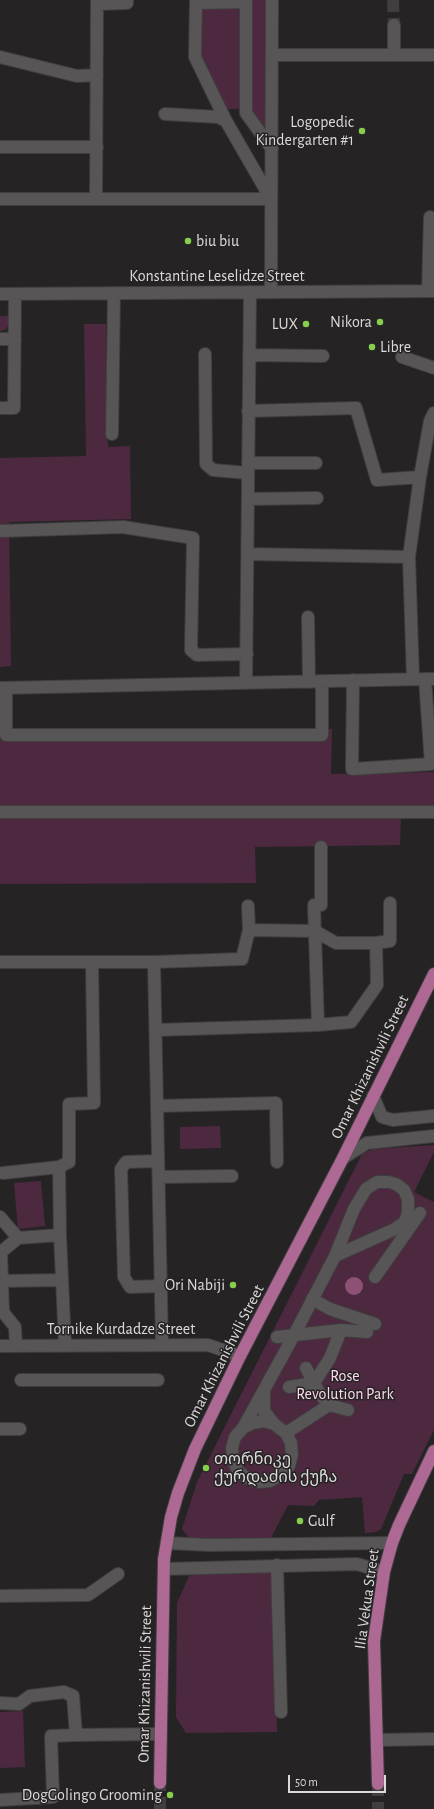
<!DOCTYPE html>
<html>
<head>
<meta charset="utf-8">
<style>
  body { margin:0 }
  #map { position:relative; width:434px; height:1809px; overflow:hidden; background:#262325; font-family:"Alegreya Sans",sans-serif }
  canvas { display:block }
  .scale { position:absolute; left:288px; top:1775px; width:98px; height:18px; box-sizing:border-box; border:2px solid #dbdada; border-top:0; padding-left:5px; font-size:12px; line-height:14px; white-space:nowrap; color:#dbdada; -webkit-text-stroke:3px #262325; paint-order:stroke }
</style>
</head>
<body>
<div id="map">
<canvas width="434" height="1809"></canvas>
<div class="scale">50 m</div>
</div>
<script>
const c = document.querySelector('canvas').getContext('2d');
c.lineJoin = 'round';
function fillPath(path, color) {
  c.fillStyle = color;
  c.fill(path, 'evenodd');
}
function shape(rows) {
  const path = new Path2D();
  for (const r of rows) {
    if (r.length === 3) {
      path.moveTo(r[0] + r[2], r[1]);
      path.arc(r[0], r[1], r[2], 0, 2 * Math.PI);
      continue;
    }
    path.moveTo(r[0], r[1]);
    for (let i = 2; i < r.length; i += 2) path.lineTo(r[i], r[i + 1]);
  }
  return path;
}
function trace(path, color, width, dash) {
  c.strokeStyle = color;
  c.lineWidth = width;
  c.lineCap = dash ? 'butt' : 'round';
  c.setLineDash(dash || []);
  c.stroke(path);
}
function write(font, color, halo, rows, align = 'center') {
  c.font = font + ' "Alegreya Sans","Noto Sans Georgian",sans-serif';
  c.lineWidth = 3;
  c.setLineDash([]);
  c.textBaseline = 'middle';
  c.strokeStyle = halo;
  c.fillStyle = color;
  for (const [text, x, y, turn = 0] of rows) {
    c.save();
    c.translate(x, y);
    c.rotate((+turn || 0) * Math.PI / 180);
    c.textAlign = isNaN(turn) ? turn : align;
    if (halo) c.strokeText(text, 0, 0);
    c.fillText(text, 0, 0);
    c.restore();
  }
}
fillPath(shape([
  [200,0,243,0,242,109,225,109,200,54],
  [251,0,265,0,265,134,252,115],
  [0,316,8,316,8,325,6,329,2,331,0,331],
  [84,324,106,324,108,447,130,446,131,519,9,522,11,666,0,667,0,458,86,456],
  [332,729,331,774,434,772,434,815,401,814,400,845,255,847,256,883,0,884,0,733],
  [220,1126,221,1148,180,1149,180,1127],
  [434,1145,434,1152,414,1192,434,1202,434,1430,412,1474,404,1474,381,1529,376,1532,365,1533,362,1497,319,1500,314,1506,288,1505,271,1538,189,1538,182,1529,197,1482,362,1154,373,1149],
  [41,1181,45,1226,18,1229,14,1183],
  [274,1569,277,1732,186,1733,176,1717,177,1603,190,1574],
  [23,1711,25,1767,0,1768,0,1712]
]), '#4d293f');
fillPath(shape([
  [354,1286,9]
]), '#8c5174');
trace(shape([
  [393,0,394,25]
]), '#413e40', 12, [12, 6]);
trace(shape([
  [378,1784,378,1809],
  [160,1809,160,1783]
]), '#413e40', 12, [12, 6]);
const minor = shape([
  [196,0,195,57,226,121],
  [246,0,246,113,272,149],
  [196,3,246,2],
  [97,4,127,3,127,0],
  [394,25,394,55],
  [272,55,434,55],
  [0,57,77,76,97,75],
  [0,147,97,147],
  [0,199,271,199,226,121,218,117,165,114],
  [96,199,97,0],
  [428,291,430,217],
  [271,292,272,0],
  [0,294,434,291],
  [0,339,15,339],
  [205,354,206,464,213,470,248,473],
  [249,355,323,356],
  [402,357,434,368],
  [0,408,14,408,15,294],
  [248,411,356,408,377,480,420,477],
  [112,434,114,293],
  [248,463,316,463],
  [248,499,317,498],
  [0,531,123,527,193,538,191,650,197,655,247,654],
  [248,554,409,557],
  [308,617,309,682],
  [413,679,409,557,420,477,430,421,434,413],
  [353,680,352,769,431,764,425,679,434,679],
  [246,683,250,292],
  [0,688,425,679],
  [6,688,6,735,322,735,322,681],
  [0,812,434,812],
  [321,847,321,905],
  [249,930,315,931,336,943,376,943,390,941,390,903],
  [0,962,154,962,242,959,249,930,248,906],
  [154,962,162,1345],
  [318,1025,351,1022,377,985,376,943],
  [156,1030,318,1025,314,905],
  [373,1096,382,1117,393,1120,434,1116],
  [157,1106,276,1103,277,1162],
  [343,1158,367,1143,434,1136],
  [158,1161,126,1162,121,1169,124,1277,130,1287,161,1286],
  [3,1173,59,1167],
  [159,1177,232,1176],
  [0,1217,18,1238,60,1235],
  [375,1277,420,1213],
  [2,1281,62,1280],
  [312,1299,330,1309,375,1324],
  [277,1337,341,1330,367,1332],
  [65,1345,60,1235,59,1167,69,1162,69,1104,94,1103,92,962],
  [0,1346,208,1345,240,1356],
  [16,1346,15,1327,3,1312,1,1252,18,1238],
  [306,1368,320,1394,329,1405,348,1410],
  [21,1380,158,1380],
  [289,1387,314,1383,330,1358,341,1330],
  [264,1392,264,1411,274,1424],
  [243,1428,253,1423,264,1421,274,1424,286,1433,291,1443,292,1455,289,1466,281,1475,270,1481,259,1482,247,1478,238,1471,233,1460,232,1448,235,1437,243,1428,293,1337,335,1256,354,1209,366,1189,377,1182,388,1182,396,1184,404,1190,408,1199,408,1212,405,1222,395,1229,335,1256],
  [0,1429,20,1429],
  [286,1433,329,1405],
  [167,1543,209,1545,392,1543],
  [277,1565,281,1712],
  [164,1569,357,1564,384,1572],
  [0,1596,88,1595,118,1574],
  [0,1703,19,1704,30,1696,64,1692,73,1696,76,1735,160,1734],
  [378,1740,434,1739],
  [0,1800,53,1797,51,1736,76,1735]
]);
const major = shape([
  [160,1783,164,1559,171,1517,178,1493,195,1449,240,1356,343,1158,434,974],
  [378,1784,374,1641,384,1572,392,1543,399,1525,434,1451]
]);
trace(minor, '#403e3f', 14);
trace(major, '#403e3f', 14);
trace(minor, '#585556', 12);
trace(major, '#ad6893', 12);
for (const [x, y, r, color] of [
  [362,131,4,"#85cf4c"],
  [188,241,4,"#85cf4c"],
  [380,322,4,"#85cf4c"],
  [306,324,4,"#85cf4c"],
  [372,347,4,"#85cf4c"],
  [233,1285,4,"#85cf4c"],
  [206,1468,4,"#85cf4c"],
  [300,1521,4,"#85cf4c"],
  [170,1795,4,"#85cf4c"]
]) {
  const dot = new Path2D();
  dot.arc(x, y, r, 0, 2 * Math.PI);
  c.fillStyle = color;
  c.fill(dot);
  trace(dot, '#262325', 1.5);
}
write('16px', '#dbdada', '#262325', [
  ["Logopedic",354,122],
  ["Kindergarten #1",354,140],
  ["biu biu",196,241,"left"],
  ["Nikora",372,322],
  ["LUX",298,324],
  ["Libre",380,347,"left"],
  ["Ori Nabiji",225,1285],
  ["თორნიკე",214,1459,"left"],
  ["ქურდაძის ქუჩა",214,1477,"left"],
  ["Gulf",308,1521,"left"],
  ["DogGolingo Grooming",162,1795]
], 'right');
write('16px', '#dbdada', '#262325', [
  ["Konstantine Leselidze Street",217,276],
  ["Omar Khizanishvili Street",370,1067,-64],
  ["Tornike Kurdadze Street",121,1329],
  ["Omar Khizanishvili Street",224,1356,-63],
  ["Ilia Vekua Street",367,1599,-82],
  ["Omar Khizanishvili Street",145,1684,-89]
]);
write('16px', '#fcd7ec', '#262325', [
  ["Rose",345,1376],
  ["Revolution Park",345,1394]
]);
</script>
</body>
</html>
